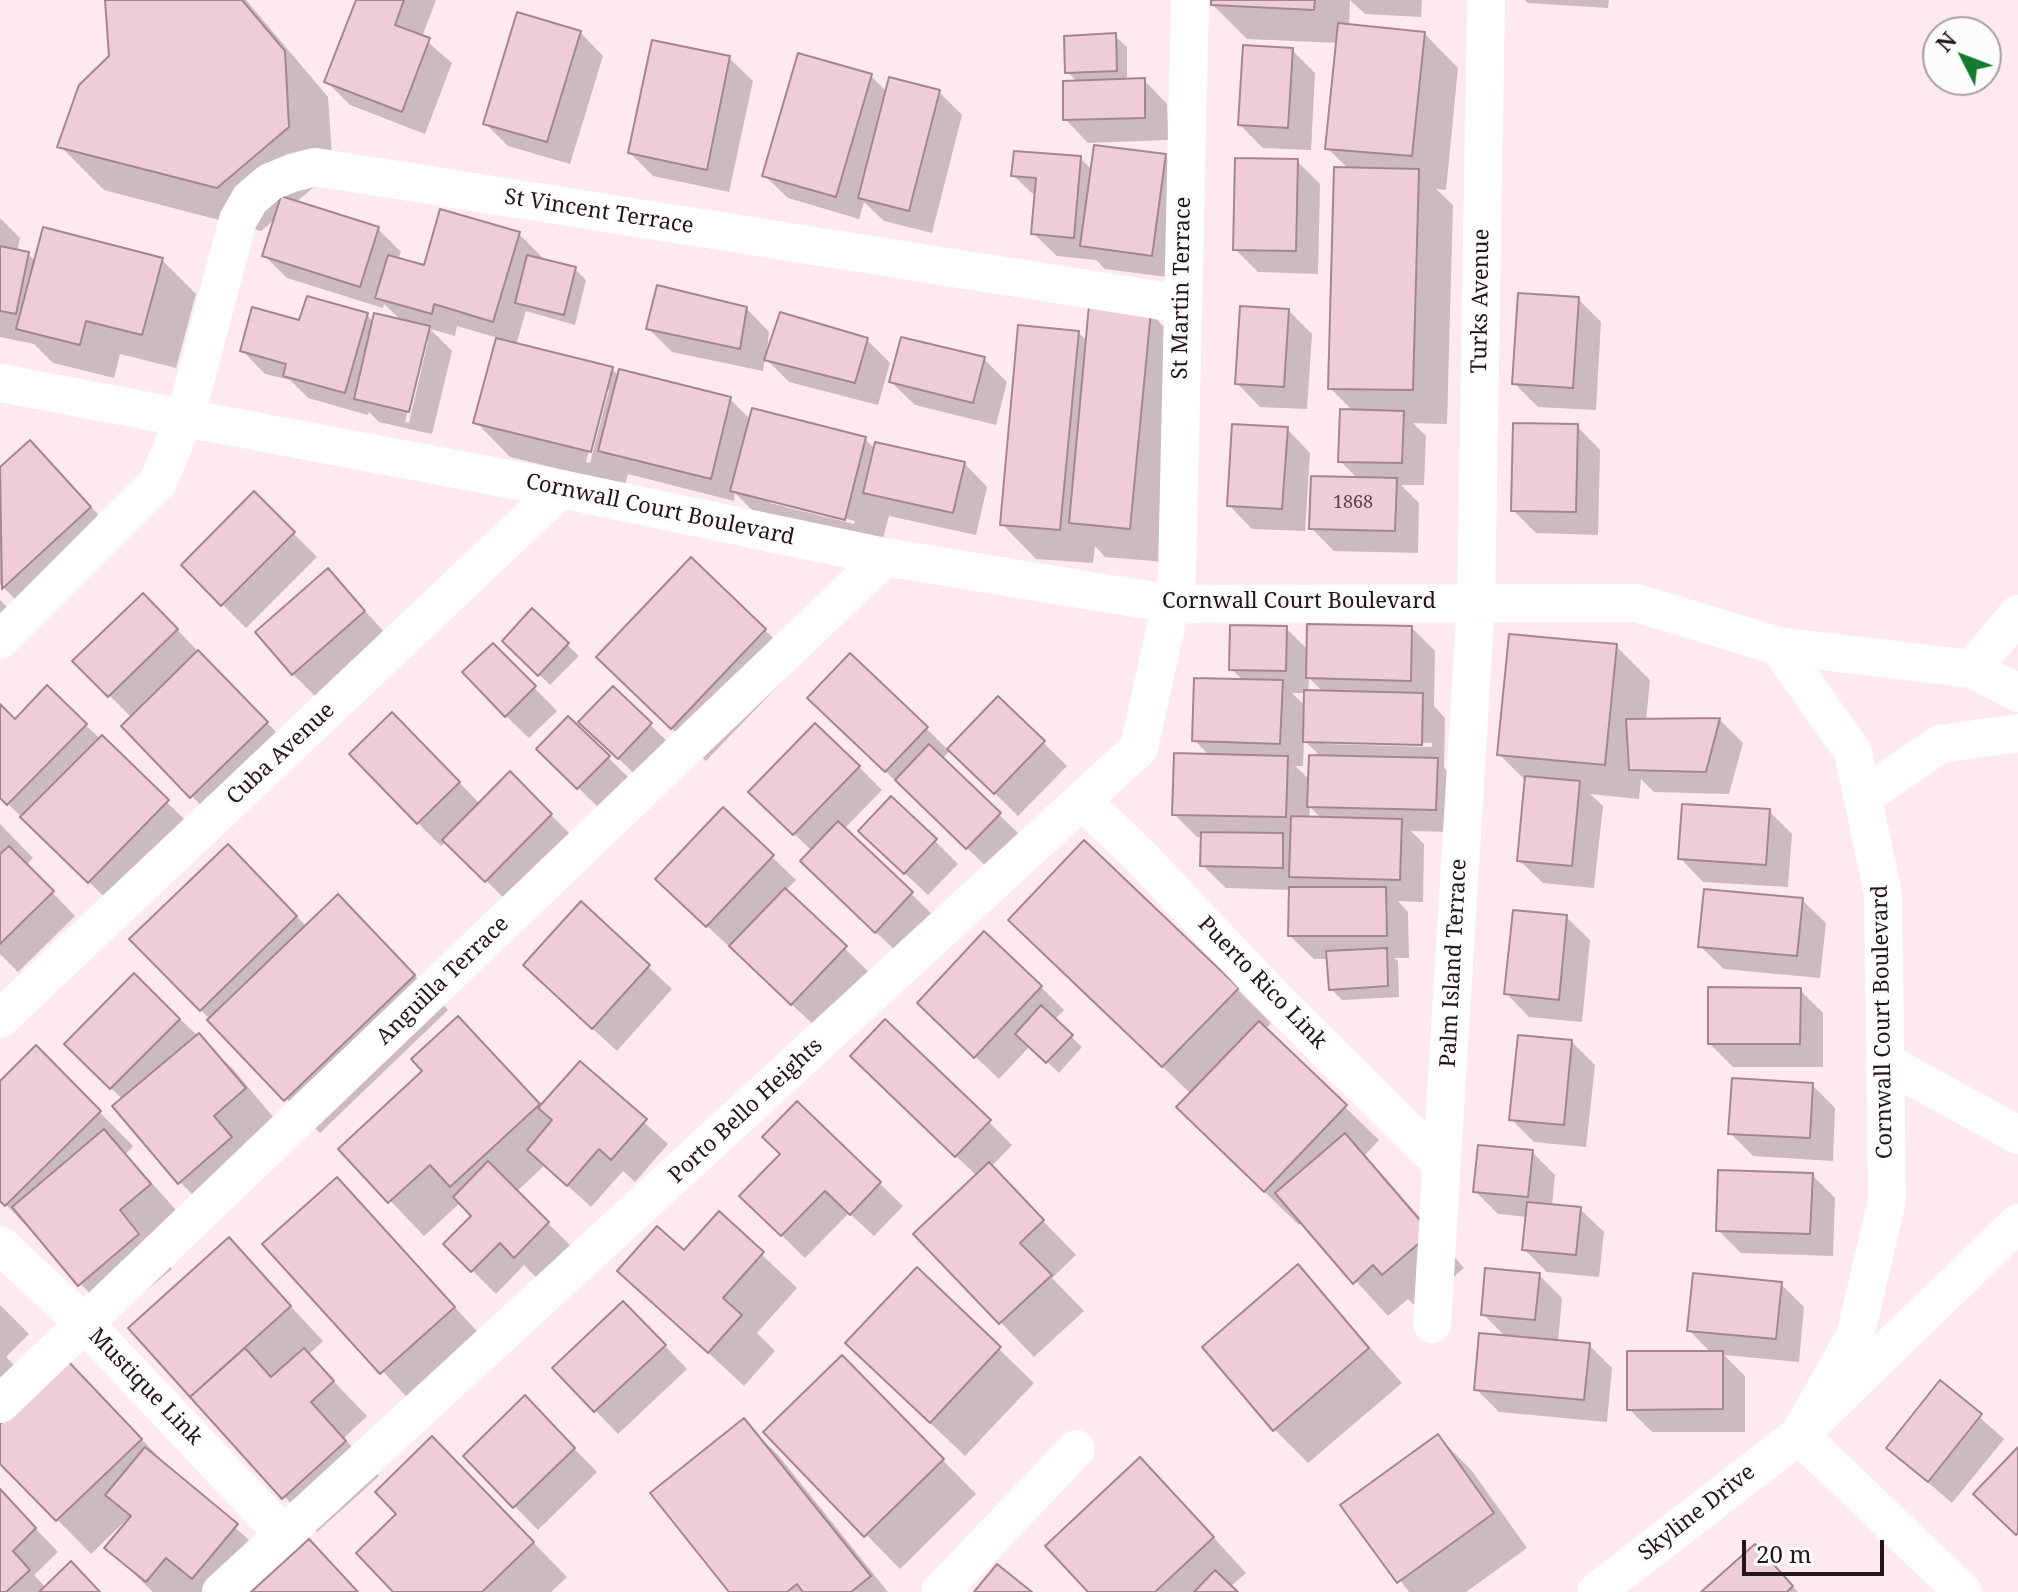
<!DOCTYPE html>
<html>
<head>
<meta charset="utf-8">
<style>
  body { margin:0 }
  #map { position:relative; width:2018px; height:1592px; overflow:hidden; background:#fee9ef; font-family:"Noto Serif",serif }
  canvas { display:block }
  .north { position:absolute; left:1922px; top:16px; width:80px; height:80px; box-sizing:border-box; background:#fcfcfc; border:2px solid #a5a0a2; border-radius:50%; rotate:312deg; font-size:22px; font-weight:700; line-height:32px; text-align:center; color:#22161a }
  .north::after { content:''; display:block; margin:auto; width:28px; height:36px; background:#157c2f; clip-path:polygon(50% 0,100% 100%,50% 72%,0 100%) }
  .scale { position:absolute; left:1742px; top:1540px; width:142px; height:36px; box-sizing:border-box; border:4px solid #22161a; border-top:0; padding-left:10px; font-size:24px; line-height:28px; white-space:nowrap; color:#22161a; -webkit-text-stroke:6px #fcfcfc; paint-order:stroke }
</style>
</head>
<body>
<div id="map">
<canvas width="2018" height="1592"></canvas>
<div class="north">N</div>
<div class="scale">20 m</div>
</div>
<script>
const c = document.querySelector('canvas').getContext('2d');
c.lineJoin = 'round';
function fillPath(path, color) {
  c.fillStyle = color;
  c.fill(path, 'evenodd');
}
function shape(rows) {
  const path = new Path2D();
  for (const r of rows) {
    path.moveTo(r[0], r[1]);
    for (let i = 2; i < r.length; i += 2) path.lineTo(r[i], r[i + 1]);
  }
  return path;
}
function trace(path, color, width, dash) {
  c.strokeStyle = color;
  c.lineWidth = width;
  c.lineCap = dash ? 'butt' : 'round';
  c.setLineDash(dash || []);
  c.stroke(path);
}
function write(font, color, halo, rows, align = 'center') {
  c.font = font + ' "Noto Serif",serif';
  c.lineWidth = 7;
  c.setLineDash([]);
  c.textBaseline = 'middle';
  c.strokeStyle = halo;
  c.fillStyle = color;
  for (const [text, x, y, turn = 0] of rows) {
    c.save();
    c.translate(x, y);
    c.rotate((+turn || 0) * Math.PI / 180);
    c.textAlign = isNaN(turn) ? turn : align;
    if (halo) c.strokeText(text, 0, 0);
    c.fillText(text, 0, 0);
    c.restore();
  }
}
fillPath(shape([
  [107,0,246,0,328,97,333,171,295,203,378,229,401,252,398,260,426,268,519,234,542,257,541,261,575,269,586,280,575,325,526,311,516,345,612,369,619,376,730,399,751,420,865,439,875,449,964,463,987,487,976,535,889,516,879,553,767,525,735,493,734,501,628,474,625,485,510,457,476,422,498,338,457,326,455,336,430,329,452,351,432,434,379,422,369,412,368,415,308,398,290,380,265,374,242,350,301,323,367,315,374,322,402,321,384,304,383,308,287,278,264,255,275,219,261,231,104,190,60,146,112,57],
  [424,341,428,341,409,423,405,422],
  [605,390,609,390,590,463,586,462],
  [770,499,855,521,854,524,770,503],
  [358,0,436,0,422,37,452,63,425,134,350,105,327,82],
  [1213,0,1350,0,1349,26,1424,33,1458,68,1446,190,1436,189,1453,205,1447,424,1413,423,1426,436,1424,485,1401,485,1419,503,1418,553,1334,551,1311,528,1358,479,1340,461,1354,412,1330,388,1349,169,1327,148,1338,43,1247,39,1213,5],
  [1350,0,1422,0,1421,17,1365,14],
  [1525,0,1609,0,1608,8,1528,3],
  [580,32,603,56,570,164,508,146,485,123],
  [1115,36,1127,47,1127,81,1144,80,1167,104,1168,140,1088,143,1065,119,1078,82,1067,72],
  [1292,50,1315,73,1311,150,1263,148,1240,125],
  [729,58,753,81,729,192,653,176,630,153],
  [871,76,887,92,939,92,962,115,932,233,884,221,864,202,859,219,788,198,764,175],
  [1165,156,1188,179,1175,278,1105,269,1096,260,1057,256,1033,233,1037,198,1013,175,1080,158,1093,171],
  [1297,161,1320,184,1318,274,1258,272,1235,249],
  [0,218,20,238,17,252,28,254,36,262,162,260,196,294,176,368,120,354,114,378,53,363,34,344,0,337],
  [1578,299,1601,322,1596,410,1538,407,1514,383],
  [746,308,769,332,767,350,867,340,890,363,878,405,789,382,765,358,763,371,672,352,648,328],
  [1289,311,1312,334,1307,409,1260,407,1237,383],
  [1150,313,1184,347,1164,562,1105,557,1095,546,1093,563,1036,559,1002,524,1078,332,1088,342],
  [984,359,1007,382,996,425,915,405,891,382],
  [1577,426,1600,450,1598,535,1536,533,1513,510],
  [1287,429,1310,453,1305,531,1252,529,1229,505],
  [30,442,124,542,37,621,0,584,0,470],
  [254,494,317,557,246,628,183,565],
  [328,571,387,635,316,697,293,674],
  [0,600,21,621,0,643],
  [532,611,579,656,550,685,505,641],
  [166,618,301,758,226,831,124,726,132,718,75,661],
  [1286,628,1309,651,1412,628,1435,651,1434,706,1445,718,1444,768,1460,783,1459,832,1411,831,1424,844,1423,902,1398,901,1408,912,1409,958,1394,958,1398,961,1399,997,1342,1000,1331,989,1329,959,1314,959,1290,936,1291,890,1226,888,1202,865,1203,837,1197,837,1174,814,1210,756,1194,740,1244,681,1231,669],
  [1309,678,1323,692,1308,692],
  [1292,693,1306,693,1306,707],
  [1304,740,1321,757,1310,780,1295,766,1303,766],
  [1326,740,1432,743,1432,747,1326,744],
  [1310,807,1322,819,1309,818],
  [765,630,799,664,706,761,632,691],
  [493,646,557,711,529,738,506,716],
  [1616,646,1650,680,1646,721,1720,720,1743,743,1729,794,1654,792,1641,779,1639,799,1590,794,1603,806,1594,888,1543,883,1519,860,1527,782,1499,754],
  [47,688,201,835,123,915,0,796,0,707,15,722],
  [613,689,674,748,642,781,604,745],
  [998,698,1067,766,1018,816,951,750,942,759,1022,837,990,870,832,721,926,728,948,750],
  [568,718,631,780,602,811,539,749],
  [415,737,480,804,510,774,574,838,509,903,446,841,441,846,418,823],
  [859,767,882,790,844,829,935,917,899,954,825,884,812,851,751,792],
  [723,810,796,880,785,891,868,971,815,1026,681,902],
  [1769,811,1792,834,1788,887,1703,882,1680,858],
  [0,824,33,858,26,865,75,916,18,972,0,954],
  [935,841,958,864,928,895,884,854],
  [228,847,307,927,372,931,448,1010,320,1133,132,939],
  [1802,900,1826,923,1820,978,1724,969,1700,946],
  [581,904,672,989,617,1051,548,988],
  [1566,917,1590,940,1582,1022,1529,1017,1506,993],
  [1045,954,1237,989,1271,1023,1265,1030,1379,1140,1365,1155,1464,1268,1417,1308,1408,1299,1388,1316,1302,1222,1299,1225,1212,1141,1191,1094],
  [134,976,233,1069,279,1124,214,1216,180,1182,123,1100,67,1044],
  [1041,987,1064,1010,1054,1020,1082,1047,1059,1073,1030,1046,999,1079,943,1026],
  [1800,990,1823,1013,1823,1067,1733,1067,1710,1044],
  [458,1019,542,1107,580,1064,668,1144,635,1182,623,1171,591,1207,545,1165,516,1192,571,1246,538,1279,524,1265,496,1294,446,1244,474,1216,461,1202,424,1236,341,1149,425,1071],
  [1572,1042,1595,1065,1586,1147,1534,1142,1511,1119],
  [36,1048,133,1146,126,1154,184,1219,152,1245,172,1269,113,1318,0,1198,0,1084],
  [875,1079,989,1122,1012,1145,991,1167,1076,1255,1052,1278,1084,1311,1034,1357,916,1234,977,1176],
  [1812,1085,1835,1108,1833,1161,1753,1156,1730,1133],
  [797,1104,903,1206,874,1236,849,1213,805,1258,765,1219],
  [1532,1152,1555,1175,1552,1206,1580,1209,1604,1232,1599,1277,1547,1272,1524,1249,1527,1217,1498,1214,1475,1191],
  [1812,1175,1835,1198,1833,1256,1741,1253,1718,1230],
  [337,1180,487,1342,416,1407,265,1244],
  [719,1214,797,1288,757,1333,775,1351,744,1386,619,1270,684,1253],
  [229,1240,323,1341,308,1355,367,1416,344,1438,379,1476,317,1532,131,1328],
  [1298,1267,1402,1383,1308,1463,1274,1429],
  [917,1270,1034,1383,965,1456,882,1377],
  [1539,1275,1562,1298,1558,1342,1589,1345,1612,1368,1607,1422,1499,1412,1476,1389,1507,1338,1483,1314],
  [1781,1284,1804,1307,1799,1362,1724,1355,1745,1376,1745,1432,1652,1432,1629,1409,1711,1353,1689,1330],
  [0,1305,29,1334,6,1357,20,1371,0,1391],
  [646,1326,687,1369,618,1434,555,1368],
  [842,1358,976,1494,900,1569,766,1432],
  [1941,1383,2004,1439,1952,1503,1888,1448],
  [100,1396,173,1472,270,1559,243,1592,153,1592,107,1548,128,1522,126,1520,91,1554,0,1461,0,1427],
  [547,1421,597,1472,538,1530,465,1456],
  [744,1421,778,1455,888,1592,731,1592],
  [1438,1436,1472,1471,1527,1548,1466,1592,1409,1592,1343,1506],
  [466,1473,567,1577,551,1592,396,1592],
  [0,1491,58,1552,34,1575,46,1588,99,1592,0,1592],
  [1174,1494,1246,1573,1230,1587,1235,1592,1090,1592],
  [1778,1570,1798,1592,1704,1592]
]), '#0003');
const building = shape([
  [105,0,242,0,285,51,289,127,217,188,57,147,79,85,109,56,105,0],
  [356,0,404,0,395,25,430,38,402,112,324,82,356,0],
  [1211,0,1315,0,1314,10,1211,5,1211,0],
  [517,12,581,31,547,142,483,124,517,12],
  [1338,23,1425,32,1412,156,1325,149,1338,23],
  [1116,33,1117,71,1065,73,1064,36,1116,33],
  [652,40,730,56,707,170,628,153,652,40],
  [1243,45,1293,48,1288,128,1238,125,1243,45],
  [798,53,872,74,836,197,762,176,798,53],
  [889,77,940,90,909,211,858,198,889,77],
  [1145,78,1145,118,1063,120,1063,81,1145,78],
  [1094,145,1166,154,1152,256,1080,246,1094,145],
  [1014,151,1081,156,1074,238,1031,234,1036,178,1011,176,1014,151],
  [1235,158,1298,159,1296,251,1233,250,1235,158],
  [1334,167,1419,169,1413,390,1328,389,1334,167],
  [281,196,379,227,360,287,262,256,281,196],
  [440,209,520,232,493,322,434,304,432,314,375,298,388,255,424,265,440,209],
  [43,227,163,258,142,335,86,321,80,345,16,329,43,227],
  [0,246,29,252,16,314,0,311,0,246],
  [527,255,576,267,564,315,515,303,527,255],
  [657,285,747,307,740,349,646,329,657,285],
  [1518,293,1579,297,1573,388,1512,384,1518,293],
  [307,296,368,313,345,393,283,376,286,364,240,351,252,307,299,320,307,296],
  [1089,305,1151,311,1130,529,1069,523,1089,305],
  [1240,306,1289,309,1284,387,1235,384,1240,306],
  [780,312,868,338,855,383,764,360,780,312],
  [374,313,430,326,409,412,354,399,374,313],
  [1018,325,1079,331,1060,530,1000,525,1018,325],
  [901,337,985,357,973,403,889,382,901,337],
  [496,338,613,367,591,452,473,423,496,338],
  [619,369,731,397,711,479,598,451,619,369],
  [752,408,866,437,845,520,730,491,752,408],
  [1340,409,1404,411,1402,463,1338,462,1340,409],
  [1513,423,1578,424,1576,512,1511,511,1513,423],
  [1232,424,1288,427,1282,509,1227,506,1232,424],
  [30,440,91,507,2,589,0,467,30,440],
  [875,442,965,462,953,513,863,493,875,442],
  [1311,476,1397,478,1395,531,1309,529,1311,476],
  [254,491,295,532,221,606,181,565,254,491],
  [691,557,766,629,671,729,596,657,691,557],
  [328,568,365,611,292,675,255,632,328,568],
  [143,593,178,629,108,697,72,661,143,593],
  [532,608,569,643,538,676,502,641,532,608],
  [1307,624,1412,626,1411,681,1306,678,1307,624],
  [1230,625,1287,626,1286,671,1229,670,1230,625],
  [1509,634,1617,644,1605,765,1497,755,1509,634],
  [493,643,536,686,505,717,462,672,493,643],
  [198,650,268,722,190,798,121,726,198,650],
  [850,653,928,727,885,772,807,698,850,653],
  [1194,678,1283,680,1280,744,1192,741,1194,678],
  [47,685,87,724,7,805,0,798,0,704,15,719,47,685],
  [613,686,652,723,618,759,578,722,613,686],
  [1304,690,1423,693,1422,745,1303,742,1304,690],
  [998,696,1045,741,994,794,947,749,998,696],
  [392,712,460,782,417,824,349,754,392,712],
  [568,716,610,756,577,789,536,749,568,716],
  [1720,718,1706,772,1629,770,1626,719,1720,718],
  [815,723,860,766,793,835,748,792,815,723],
  [102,735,169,800,88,883,20,817,102,735],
  [929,744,1001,813,966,849,895,780,929,744],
  [1174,753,1288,756,1286,817,1172,815,1174,753],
  [1309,755,1438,758,1436,810,1307,807,1309,755],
  [510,771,552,814,485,882,442,840,510,771],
  [1525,776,1580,781,1572,866,1517,861,1525,776],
  [891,796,937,839,904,874,858,831,891,796],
  [1682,804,1770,809,1766,865,1678,859,1682,804],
  [723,807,774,855,706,927,655,879,723,807],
  [1291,816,1402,819,1400,880,1289,877,1291,816],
  [838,821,913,892,875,933,800,861,838,821],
  [1201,832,1283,833,1283,868,1200,866,1201,832],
  [1084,840,1239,988,1162,1067,1008,920,1084,840],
  [228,844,297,916,200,1011,129,939,228,844],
  [9,846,54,891,0,944,0,854,9,846],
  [1289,887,1386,887,1387,936,1288,936,1289,887],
  [785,888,847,946,791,1005,729,946,785,888],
  [1704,889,1803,898,1797,956,1698,947,1704,889],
  [338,894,415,975,284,1101,207,1020,338,894],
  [581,901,650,965,592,1029,523,965,581,901],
  [1513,910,1567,915,1559,1000,1504,994,1513,910],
  [984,931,1042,986,974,1058,917,1003,984,931],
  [1387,948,1388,986,1329,990,1326,951,1387,948],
  [134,973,180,1019,110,1089,64,1044,134,973],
  [1708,987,1801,988,1800,1044,1708,1044,1708,987],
  [1041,1005,1073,1035,1046,1063,1015,1034,1041,1005],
  [458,1016,540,1104,450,1187,430,1165,388,1203,338,1149,422,1071,411,1059,458,1016],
  [885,1019,991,1120,955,1157,850,1056,885,1019],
  [1259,1021,1347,1105,1264,1192,1176,1107,1259,1021],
  [199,1033,246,1088,214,1116,232,1137,178,1184,112,1106,199,1033],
  [1518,1035,1572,1040,1564,1125,1509,1120,1518,1035],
  [36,1045,101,1111,5,1206,0,1201,0,1081,36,1045],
  [580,1061,647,1119,611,1160,599,1149,567,1186,527,1150,552,1120,538,1108,580,1061],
  [1732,1078,1813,1083,1810,1138,1728,1134,1732,1078],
  [797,1101,881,1182,850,1215,825,1191,781,1236,739,1196,780,1154,762,1137,797,1101],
  [104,1129,151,1184,120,1210,139,1234,78,1286,12,1207,104,1129],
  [1345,1133,1431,1233,1382,1275,1373,1265,1353,1284,1275,1193,1345,1133],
  [1478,1145,1533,1150,1528,1197,1473,1192,1478,1145],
  [488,1161,549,1222,514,1258,500,1243,471,1272,443,1244,471,1216,453,1197,488,1161],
  [989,1162,1044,1220,1020,1243,1052,1275,999,1324,913,1234,989,1162],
  [1718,1170,1813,1173,1810,1234,1716,1231,1718,1170],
  [337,1177,455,1307,380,1374,262,1244,337,1177],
  [1527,1202,1581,1207,1576,1255,1522,1250,1527,1202],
  [719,1211,764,1252,723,1298,742,1315,708,1353,617,1271,657,1226,684,1250,719,1211],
  [229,1237,291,1306,190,1397,128,1328,229,1237],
  [1298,1264,1369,1348,1273,1431,1202,1347,1298,1264],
  [917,1267,1001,1347,930,1423,845,1343,917,1267],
  [1485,1268,1540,1273,1535,1320,1481,1315,1485,1268],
  [1693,1273,1782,1282,1776,1339,1687,1331,1693,1273],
  [623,1301,666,1345,594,1412,552,1368,623,1301],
  [1479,1333,1590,1343,1584,1400,1474,1390,1479,1333],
  [245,1348,271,1377,304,1348,334,1381,311,1402,346,1441,282,1499,190,1397,245,1348],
  [1627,1351,1723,1351,1723,1409,1627,1410,1627,1351],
  [842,1355,944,1459,864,1537,763,1432,842,1355],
  [66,1359,142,1439,56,1521,0,1464,0,1424,66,1359],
  [1940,1380,1982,1414,1928,1482,1886,1448,1940,1380],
  [525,1395,575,1448,513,1508,463,1456,525,1395],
  [744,1418,871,1576,851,1592,803,1592,797,1584,787,1592,729,1592,650,1493,744,1418],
  [1438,1434,1494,1513,1397,1583,1340,1505,1438,1434],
  [432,1436,534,1542,482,1592,393,1592,356,1553,396,1514,375,1492,432,1436],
  [145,1447,238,1524,192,1579,166,1558,146,1582,104,1548,131,1516,105,1495,145,1447],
  [2018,1447,2018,1533,2016,1535,1973,1494,2018,1447],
  [1140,1457,1214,1537,1155,1592,1088,1592,1045,1546,1140,1457],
  [0,1489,36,1528,13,1551,30,1570,6,1592,0,1592,0,1489],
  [309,1539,358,1592,251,1592,309,1539],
  [1755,1544,1793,1586,1787,1592,1701,1592,1755,1544],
  [71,1561,100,1592,39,1592,71,1561],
  [997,1564,1032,1592,974,1592,997,1564],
  [1215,1570,1238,1592,1194,1592,1215,1570]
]);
fillPath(building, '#eecdd7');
trace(building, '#a58690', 2);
trace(shape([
  [0,383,561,489,885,557,1172,604,1637,603,1778,646,1972,669,2018,693],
  [0,640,158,482,185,418,238,220,250,199,270,182,292,173,315,167,1182,304],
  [1778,646,1853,752,1883,894,1887,1201,1855,1336,1799,1435],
  [1972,669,2018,614],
  [1863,797,1940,744,2018,733],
  [1083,802,1139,855,1277,1001,1442,1164],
  [0,1019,561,489],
  [1885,1062,2018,1135],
  [0,1245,85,1324,284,1535],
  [1432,1324,1476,603,1486,0],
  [0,1404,885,557],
  [1799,1435,1963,1592],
  [221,1592,1139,748,1177,576,1190,0],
  [940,1592,1076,1449],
  [1596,1592,1799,1435,2018,1223]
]), '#fff', 38);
write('18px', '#554449', null, [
  ["1868",1353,503]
]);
write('22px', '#22161a', '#fcfcfc', [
  ["St Vincent Terrace",599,212,9],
  ["St Martin Terrace",1182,288,-89],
  ["Turks Avenue",1481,301,-89],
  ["Cornwall Court Boulevard",660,510,12],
  ["Cornwall Court Boulevard",1299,602],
  ["Cuba Avenue",281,754,-43],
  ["Palm Island Terrace",1454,963,-87],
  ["Anguilla Terrace",443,981,-44],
  ["Puerto Rico Link",1262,983,46],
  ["Cornwall Court Boulevard",1883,1022,-91],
  ["Porto Bello Heights",746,1111,-43],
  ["Mustique Link",145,1387,46],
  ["Skyline Drive",1697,1513,-38]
]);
</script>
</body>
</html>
